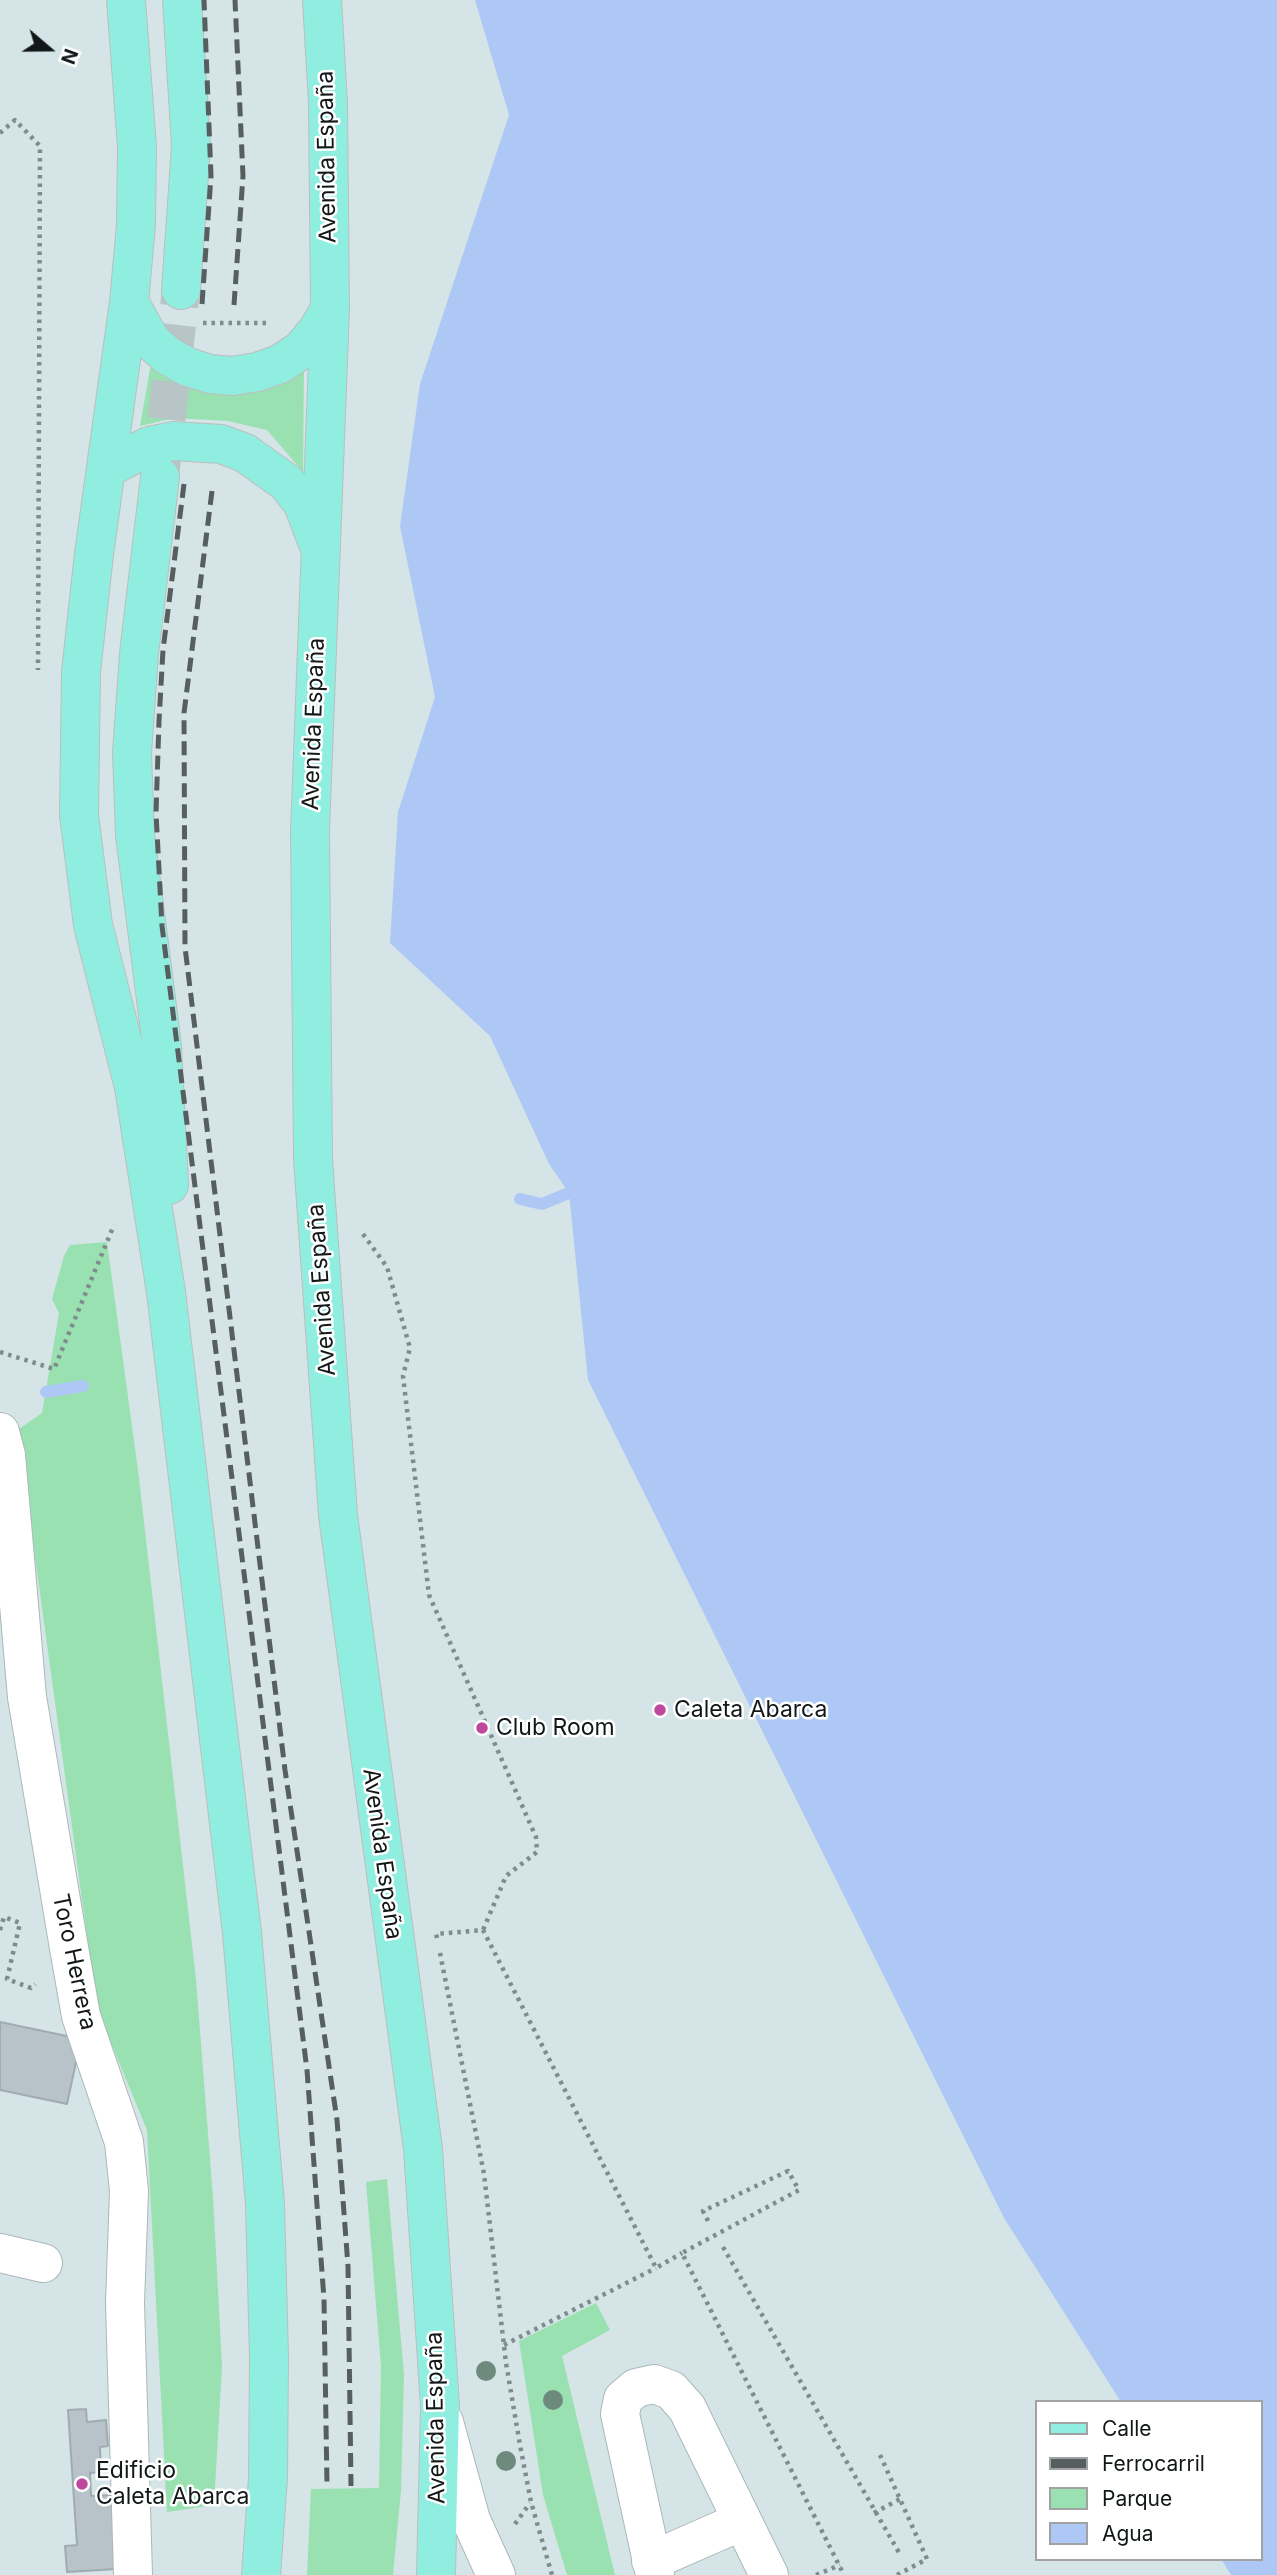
<!DOCTYPE html>
<html>
<head>
<meta charset="utf-8">
<style>
  body { margin:0 }
  #map { position:relative; width:1277px; height:2575px; overflow:hidden; background:#d5e4e6; font-family:Inter,sans-serif }
  canvas { display:block }
  .legend { position:absolute; left:1035px; top:2400px; width:228px; height:161px; box-sizing:border-box; background:#fff; border:2px solid #a0a2a3; margin:0; padding:9px 12px; list-style:none; font-size:21px; color:#121718 }
  .legend li { display:flex; align-items:center; gap:14px; height:35px }
  .legend b { width:35px; border:2px solid #a0a2a3 }
  .north { position:absolute; left:14px; top:14px; width:70px; height:70px; -webkit-text-stroke:5px #fff; paint-order:stroke; rotate:110deg; font-size:19px; font-weight:700; line-height:28px; text-align:center; color:#121718 }
  .north::after { content:''; display:block; margin:auto; width:24px; height:32px; background:#121718; clip-path:polygon(50% 0,100% 100%,50% 72%,0 100%) }
</style>
</head>
<body>
<div id="map">
<canvas width="1277" height="2575"></canvas>
<ul class="legend">
<li><b style="height:9px;background:#90eee0"></b>Calle</li>
<li><b style="height:9px;background:#565e60"></b>Ferrocarril</li>
<li><b style="height:19px;background:#99e1b1"></b>Parque</li>
<li><b style="height:19px;background:#aec8f5"></b>Agua</li>
</ul>
<div class="north">N</div>
</div>
<script>
const c = document.querySelector('canvas').getContext('2d');
c.lineJoin = 'round';
function fillPath(path, color) {
  c.fillStyle = color;
  c.fill(path, 'evenodd');
}
function shape(rows) {
  const path = new Path2D();
  for (const r of rows) {
    path.moveTo(r[0], r[1]);
    for (let i = 2; i < r.length; i += 2) path.lineTo(r[i], r[i + 1]);
  }
  return path;
}
function trace(path, color, width, dash) {
  c.strokeStyle = color;
  c.lineWidth = width;
  c.lineCap = dash ? 'butt' : 'round';
  c.setLineDash(dash || []);
  c.stroke(path);
}
function write(font, color, halo, rows, align = 'center') {
  c.font = font + ' Inter,sans-serif';
  c.lineWidth = 5;
  c.setLineDash([]);
  c.textBaseline = 'middle';
  c.strokeStyle = halo;
  c.fillStyle = color;
  for (const [text, x, y, turn = 0] of rows) {
    c.save();
    c.translate(x, y);
    c.rotate((+turn || 0) * Math.PI / 180);
    c.textAlign = isNaN(turn) ? turn : align;
    if (halo) c.strokeText(text, 0, 0);
    c.fillText(text, 0, 0);
    c.restore();
  }
}
fillPath(shape([
  [152,358,304,365,303,472,267,430,228,421,174,418,140,426],
  [107,1242,139,1478,196,1980,213,2197,222,2366,214,2505,167,2512,147,2130,97,2009,22,1462,13,1433,42,1413,59,1313,52,1299,64,1256,70,1245],
  [387,2179,404,2375,401,2491,393,2575,307,2575,311,2489,379,2488,381,2366,366,2182],
  [596,2303,610,2330,562,2356,615,2575,567,2575,543,2495,519,2341]
]), '#99e1b1');
fillPath(shape([
  [475,0,1277,0,1277,2575,1231,2575,1221,2559,1261,2559,1261,2402,1121,2402,1004,2218,588,1380,569,1193,549,1164,490,1036,390,943,398,812,435,697,400,526,420,384,509,115]
]), '#aec8f5');
trace(shape([
  [520,1199,542,1204,569,1193],
  [46,1392,83,1386]
]), '#aec8f5', 12);
const building = shape([
  [0,2022,81,2039,67,2104,0,2090,0,2022],
  [86,2409,87,2422,106,2420,108,2446,100,2447,101,2472,90,2473,91,2496,112,2495,117,2569,67,2572,65,2546,77,2545,68,2410,86,2409]
]);
fillPath(building, '#b7c2c9');
trace(building, '#a0abb1', 2);
trace(shape([
  [160,476,181,290]
]), '#b8c5c7', 38, [38, 19]);
const minor = shape([
  [0,1432,6,1455,27,1697,68,1942,81,2016,124,2142,129,2191,125,2303,133,2575],
  [0,2253,43,2263],
  [444,2422,471,2520,496,2575],
  [651,2561,742,2521],
  [655,2575,620,2414,623,2399,636,2388,654,2384,671,2390,687,2408,769,2575]
]);
const major = shape([
  [126,0,137,147,136,225,129,302,94,554,81,672,79,815,93,925,134,1087,166,1292,242,1933,265,2204,269,2357,268,2478,261,2575],
  [322,0,328,103,330,309,310,831,313,1159,338,1515,423,2149,440,2406,436,2575],
  [181,290,191,146,182,0],
  [129,302,151,341,168,356,188,367,210,374,232,376,257,372,280,364,301,350,317,331,330,309],
  [106,469,149,446,173,441,221,444,245,453,287,483,303,504,317,541],
  [160,477,139,654,132,753,135,835,162,1046,169,1185]
]);
trace(minor, '#aab8ba', 40);
trace(major, '#bdbebe', 40);
trace(shape([
  [0,133,15,120,40,146,38,670],
  [203,323,268,323],
  [363,1234,387,1267,410,1348,403,1376,429,1595,536,1837,537,1852,506,1876,483,1930],
  [0,1352,54,1369,114,1225],
  [0,1930,4,1917,20,1923,7,1979,31,1988,35,1984],
  [437,1938,436,1934,483,1930,656,2268,682,2253],
  [440,1953,484,2174,506,2363,520,2445,531,2502,552,2575],
  [708,2221,703,2211,788,2171,799,2190,682,2253,844,2575],
  [723,2247,901,2556],
  [504,2345,656,2268],
  [880,2455,927,2559,897,2575],
  [874,2513,902,2498],
  [515,2524,530,2503],
  [816,2575,840,2565]
]), '#808b8c', 4.5, [3.5, 5]);
trace(minor, '#fff', 38);
trace(major, '#90eee0', 38);
trace(shape([
  [202,304,211,176,204,0],
  [234,305,243,176,235,0],
  [184,484,163,650,159,721,156,813,162,926,307,2070,324,2299,327,2486],
  [212,491,184,713,185,947,285,1770,337,2120,348,2266,351,2486]
]), '#565e60', 5, [14, 7]);
c.fillStyle = '#6e897d';
for (const [x, y] of [
  [486,2371],
  [553,2400],
  [506,2461]
]) {
  c.beginPath();
  c.arc(x, y, 10, 0, 2 * Math.PI);
  c.fill();
}
for (const [x, y, r, color] of [
  [660,1710,7,"#bf479c"],
  [482,1728,7,"#bf479c"],
  [82,2484,7,"#bf479c"]
]) {
  const dot = new Path2D();
  dot.arc(x, y, r, 0, 2 * Math.PI);
  c.fillStyle = color;
  c.fill(dot);
  trace(dot, '#fff', 2.5);
}
write('23px', '#121718', '#fff', [
  ["Avenida España",327,157,-91],
  ["Avenida España",314,724,-88],
  ["Avenida España",322,1290,-94],
  ["Avenida España",382,1854,82],
  ["Toro Herrera",74,1962,78],
  ["Avenida España",436,2418,-91]
]);
write('23px', '#121718', '#fff', [
  ["Caleta Abarca",674,1710],
  ["Club Room",496,1728],
  ["Edificio",96,2471],
  ["Caleta Abarca",96,2497]
], 'left');
</script>
</body>
</html>
